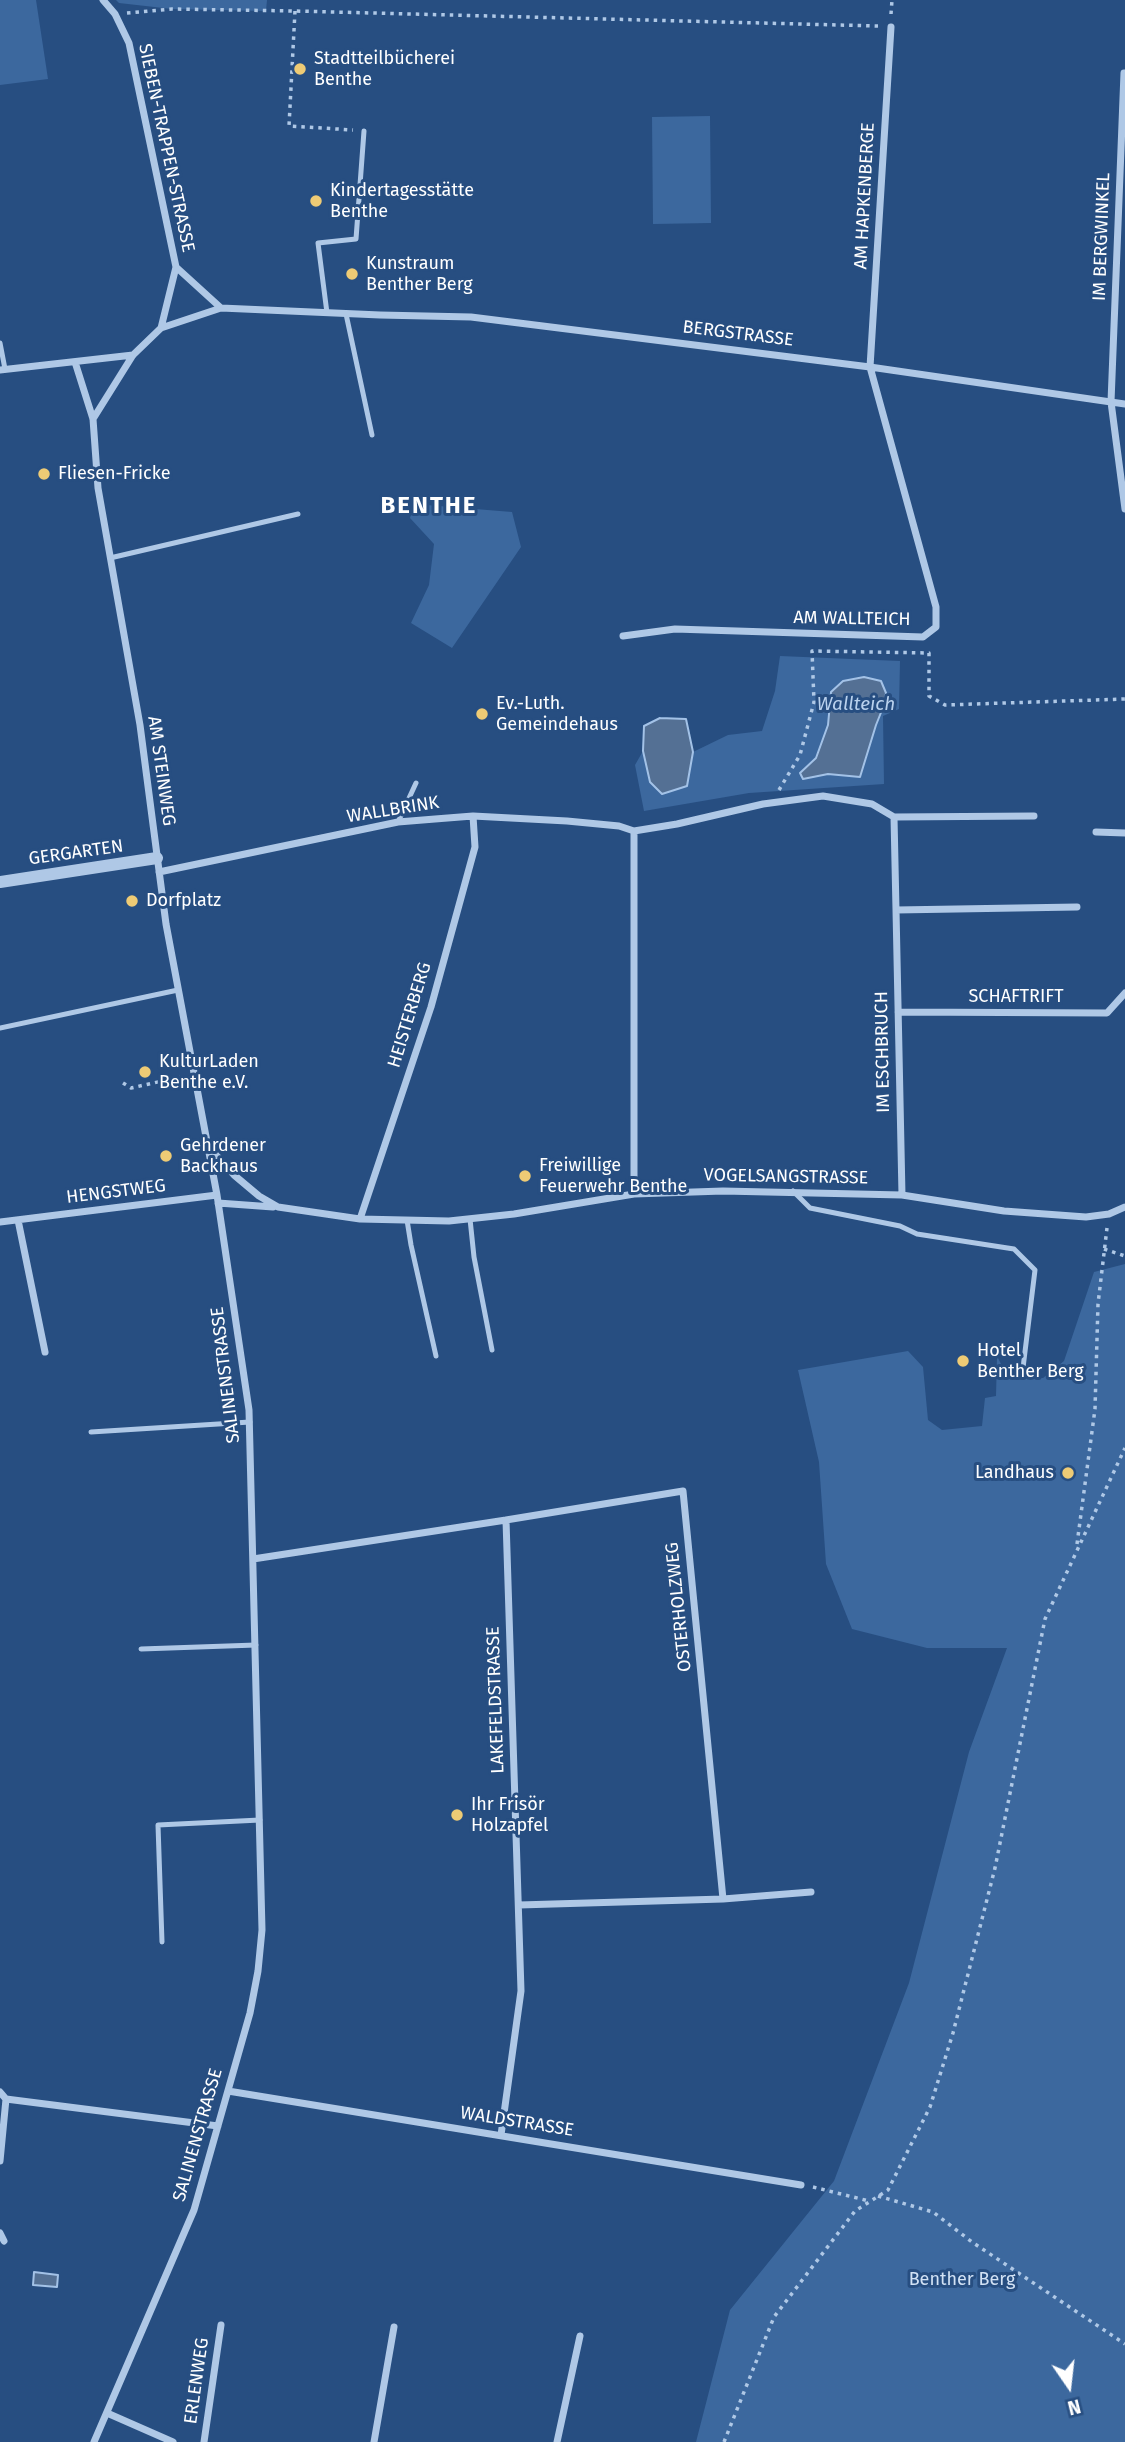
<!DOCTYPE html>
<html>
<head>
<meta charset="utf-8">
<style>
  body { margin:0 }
  #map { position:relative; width:1125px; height:2442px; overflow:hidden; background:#274e81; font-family:"Fira Sans",sans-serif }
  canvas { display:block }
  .north { position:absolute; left:1034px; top:2351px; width:70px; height:70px; -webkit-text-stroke:5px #274e81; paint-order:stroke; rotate:166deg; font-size:19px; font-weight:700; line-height:28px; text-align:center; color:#fff }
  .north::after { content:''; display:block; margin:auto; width:24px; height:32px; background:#fff; clip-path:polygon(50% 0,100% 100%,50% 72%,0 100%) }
</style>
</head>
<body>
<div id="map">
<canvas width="1125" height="2442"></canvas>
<div class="north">N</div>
</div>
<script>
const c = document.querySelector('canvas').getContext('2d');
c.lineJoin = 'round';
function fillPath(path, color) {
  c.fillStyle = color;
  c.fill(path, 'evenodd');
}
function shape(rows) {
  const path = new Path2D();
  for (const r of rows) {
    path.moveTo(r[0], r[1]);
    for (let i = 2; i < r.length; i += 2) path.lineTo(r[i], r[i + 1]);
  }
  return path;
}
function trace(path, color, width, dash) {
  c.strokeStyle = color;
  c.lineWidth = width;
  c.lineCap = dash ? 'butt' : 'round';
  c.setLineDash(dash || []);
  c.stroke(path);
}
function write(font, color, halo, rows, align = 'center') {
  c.font = font + ' "Fira Sans",sans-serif';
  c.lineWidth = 6;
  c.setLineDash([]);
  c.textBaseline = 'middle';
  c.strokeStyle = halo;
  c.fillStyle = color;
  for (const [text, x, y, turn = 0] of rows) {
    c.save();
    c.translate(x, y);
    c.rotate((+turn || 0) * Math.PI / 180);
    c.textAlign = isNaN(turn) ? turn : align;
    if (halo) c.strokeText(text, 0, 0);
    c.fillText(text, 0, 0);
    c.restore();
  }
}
fillPath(shape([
  [0,0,36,0,48,79,0,85],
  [116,0,267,0,266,11,172,9,119,3],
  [710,116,711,223,653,224,652,117],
  [414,504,512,512,521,547,452,648,411,623,429,585,434,544,410,518],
  [780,656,900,661,899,709,883,716,884,784,749,793,644,811,635,765,643,751,650,782,687,786,693,752,728,735,762,731,775,691],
  [864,677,884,705,876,725,860,776,828,774,803,779,800,773,816,758,828,725,831,692,843,681],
  [1125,1264,1125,2442,696,2442,730,2310,834,2181,909,1983,969,1752,1007,1648,927,1648,852,1629,826,1564,819,1462,798,1370,908,1351,923,1367,928,1420,942,1430,982,1426,985,1398,996,1396,997,1356,1007,1376,1043,1378,1064,1361,1094,1272]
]), '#3c689e');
const water = shape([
  [864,677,881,681,886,693,884,705,876,725,860,777,828,774,803,779,800,773,816,758,828,725,831,692,843,681,864,677],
  [660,718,686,719,693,752,687,786,662,794,650,782,643,751,644,726,660,718],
  [34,2272,58,2275,57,2287,33,2285,34,2272]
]);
fillPath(water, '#547094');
trace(water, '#a3c2e7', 2);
trace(shape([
  [295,11,289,126,353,130],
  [127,13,172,9,295,11,878,26],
  [891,14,892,0],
  [779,790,800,755,814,702,812,651,929,653,929,696,945,705,1125,699],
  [123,1083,131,1088,180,1077],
  [1104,1249,1125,1256],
  [1077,1544,1095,1409,1098,1304,1107,1228],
  [813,2187,869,2201],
  [878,2196,933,2212,972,2242,1125,2344],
  [724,2442,774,2317,855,2211,888,2190,930,2107,953,2033,995,1868,1045,1619,1125,1448]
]), '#afc8e6', 3.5, [3.5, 5]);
trace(shape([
  [327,313,318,243,356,239,364,131],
  [346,314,372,435],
  [0,343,5,369],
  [110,558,298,514],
  [398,822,416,783],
  [0,1028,178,990],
  [793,1191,810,1208,900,1226,917,1234,1014,1249,1035,1270,1023,1368],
  [470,1219,474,1257,492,1350],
  [407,1220,411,1245,436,1356],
  [91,1432,250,1422],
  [141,1649,256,1645],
  [162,1942,158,1825,260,1820]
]), '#afc8e6', 5);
trace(shape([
  [1124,73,1111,402,1125,509],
  [176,267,221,308],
  [161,328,221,308,380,315,471,317,870,367,1125,404],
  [75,362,93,419,98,488,140,725,166,924,217,1195,249,1410,262,1930,258,1971,250,2013,194,2210,94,2442],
  [0,370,133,355],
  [93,419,133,355,161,328,176,267,129,43,115,14,103,0],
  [623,636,675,629,923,637,936,627,936,607,870,367,891,27],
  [1034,816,894,817,896,910,1077,907],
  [634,831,677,824,763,804,823,796,872,804,894,817],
  [1096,832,1125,833],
  [159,872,398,822,435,819,473,816,567,821,619,826,634,831,634,1194],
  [896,910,902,1195],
  [898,1012,1107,1013,1125,993],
  [208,1146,234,1175,259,1196,278,1207,360,1219,449,1221,514,1214,634,1194,723,1191,902,1195,1004,1211,1086,1217,1109,1214,1125,1207],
  [218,1203,273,1207],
  [360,1219,431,1007,475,847,473,816],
  [18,1220,45,1352],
  [0,1222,217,1195],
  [506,1520,683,1491,723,1899,519,1905],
  [253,1559,506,1520,521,1991,501,2135],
  [723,1899,811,1892],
  [228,2091,801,2185],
  [0,2092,6,2099,218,2126],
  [0,2161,6,2099],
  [0,2233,4,2241],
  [107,2413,173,2442],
  [204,2442,221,2325],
  [374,2442,394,2327],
  [557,2442,580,2336]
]), '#afc8e6', 7);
trace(shape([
  [0,882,157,858]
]), '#afc8e6', 12);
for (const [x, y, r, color] of [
  [300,69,7,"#eecb75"],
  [316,201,7,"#eecb75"],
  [352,274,7,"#eecb75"],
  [44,474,7,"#eecb75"],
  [482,714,7,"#eecb75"],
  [132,901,7,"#eecb75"],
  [145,1072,7,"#eecb75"],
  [166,1156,7,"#eecb75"],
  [525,1176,7,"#eecb75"],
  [963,1361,7,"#eecb75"],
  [1068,1473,7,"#eecb75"],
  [457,1815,7,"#eecb75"]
]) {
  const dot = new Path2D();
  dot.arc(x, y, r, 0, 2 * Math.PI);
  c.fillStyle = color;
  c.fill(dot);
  trace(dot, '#274e81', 2.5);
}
write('18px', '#fff', '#274e81', [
  ["Stadtteilbücherei",314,59],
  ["Benthe",314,80],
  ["Kindertagesstätte",330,191],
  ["Benthe",330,212],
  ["Kunstraum",366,264],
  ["Benther Berg",366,285],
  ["Fliesen-Fricke",58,474],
  ["Ev.-Luth.",496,704],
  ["Gemeindehaus",496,725],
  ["Dorfplatz",146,901],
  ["KulturLaden",159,1062],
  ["Benthe e.V.",159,1083],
  ["Gehrdener",180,1146],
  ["Backhaus",180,1167],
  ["Freiwillige",539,1166],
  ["Feuerwehr Benthe",539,1187],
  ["Hotel",977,1351],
  ["Benther Berg",977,1372],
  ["Landhaus",1054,1473,"right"],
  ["Ihr Frisör",471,1805],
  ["Holzapfel",471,1826]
], 'left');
write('18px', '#fff', '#274e81', [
  ["SIEBEN-TRAPPEN-STRASSE",166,148,78],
  ["AM HAPKENBERGE",865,196,-87],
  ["IM BERGWINKEL",1102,237,-88],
  ["BERGSTRASSE",738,334,7],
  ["AM WALLTEICH",852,619,1],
  ["AM STEINWEG",161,771,82],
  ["WALLBRINK",393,810,-9],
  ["GERGARTEN",76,853,-8],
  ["SCHAFTRIFT",1016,997],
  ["HEISTERBERG",410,1015,-73],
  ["IM ESCHBRUCH",883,1052,-91],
  ["VOGELSANGSTRASSE",786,1177,1],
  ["HENGSTWEG",116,1192,-7],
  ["SALINENSTRASSE",226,1375,-97],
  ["OSTERHOLZWEG",679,1607,-96],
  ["LAKEFELDSTRASSE",496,1700,-92],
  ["WALDSTRASSE",517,2122,9],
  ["SALINENSTRASSE",198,2135,-74],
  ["ERLENWEG",197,2381,-82]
]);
write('18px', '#d2e2f5', '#274e81', [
  ["Benther Berg",962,2280]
]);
write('italic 19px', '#bad2ee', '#274e81', [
  ["Wallteich",856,705]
]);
c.letterSpacing = '2px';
write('bold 24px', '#fff', '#274e81', [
  ["BENTHE",429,506]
]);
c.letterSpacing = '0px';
</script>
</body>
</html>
